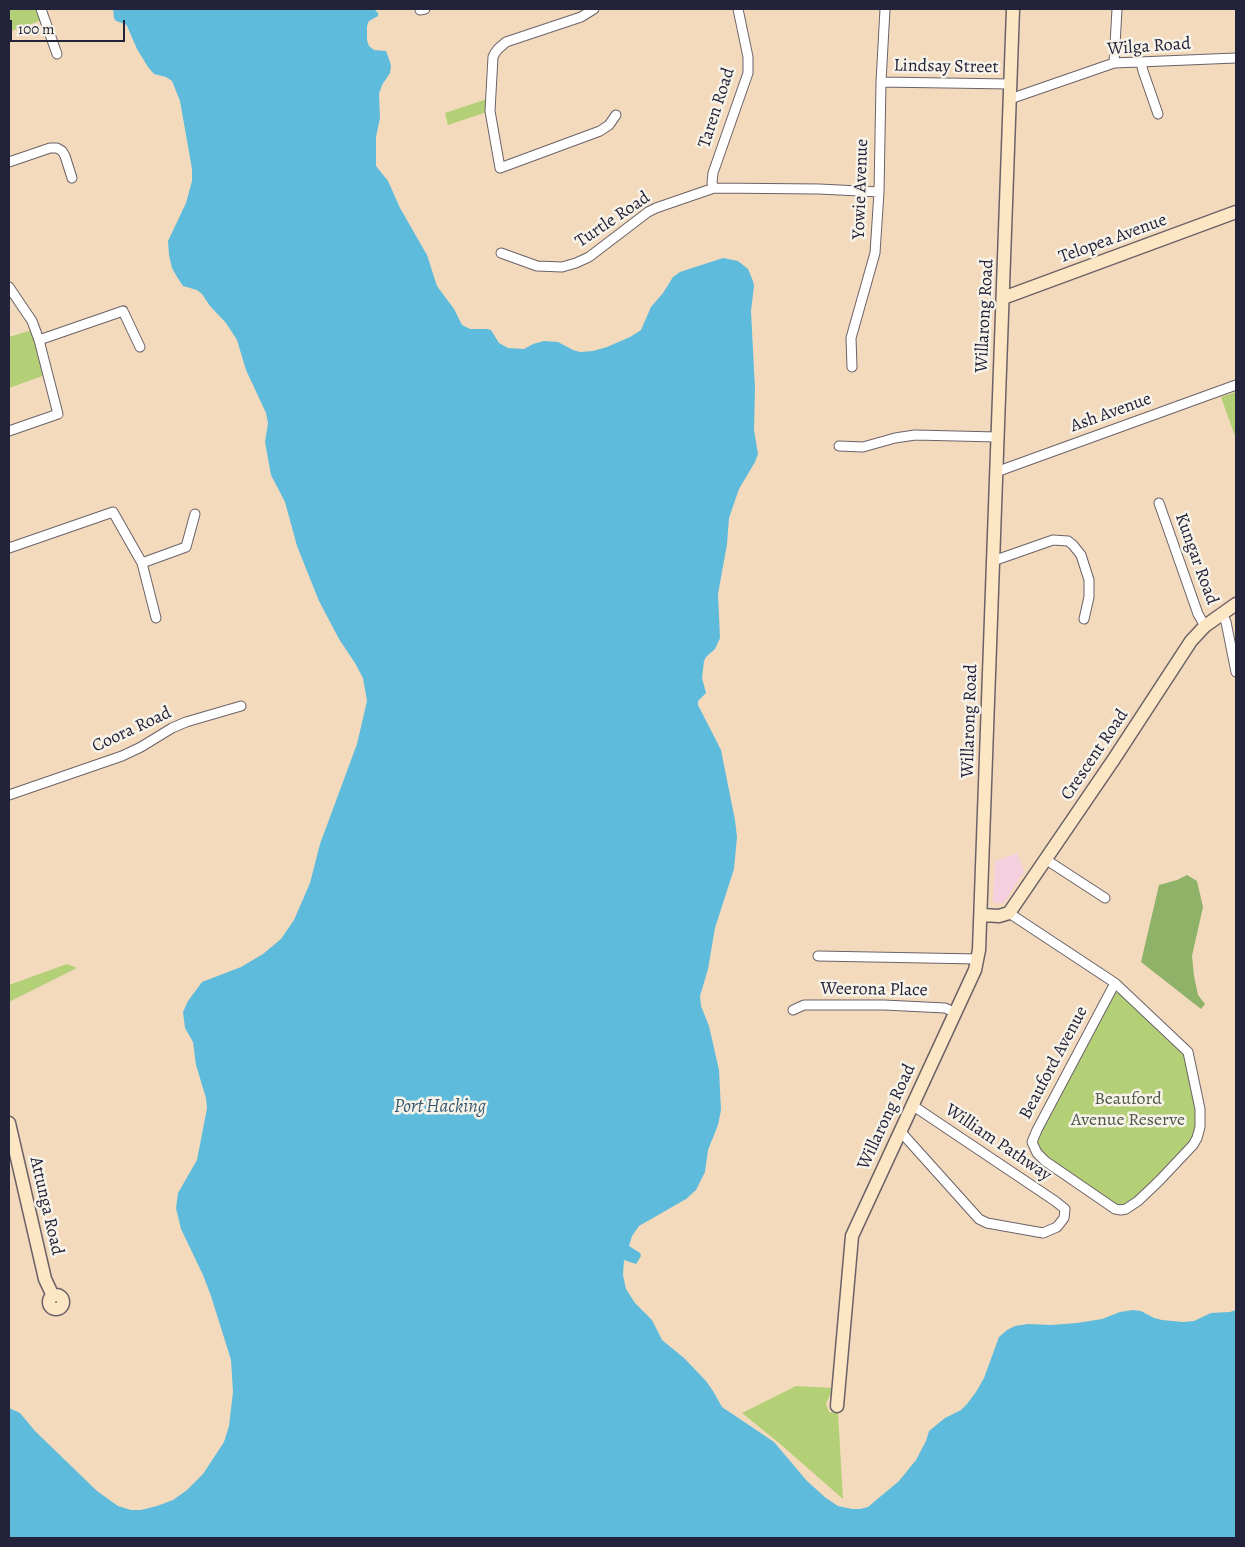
<!DOCTYPE html>
<html>
<head>
<meta charset="utf-8">
<style>
  body { margin:0 }
  #map { position:relative; width:1245px; height:1547px; overflow:hidden; background:#f3dabc; font-family:Alegreya,serif }
  canvas { display:block }
  .frame { position:absolute; inset:0; border:10px solid #22223b; pointer-events:none }
  .scale { position:absolute; left:10px; top:20px; width:115px; height:22px; box-sizing:border-box; border:2px solid #22223b; border-top:0; padding-left:6px; font-size:15px; line-height:18px; white-space:nowrap; color:#22223b; -webkit-text-stroke:4px #f7f3e8; paint-order:stroke }
</style>
</head>
<body>
<div id="map">
<canvas width="1245" height="1547"></canvas>
<div class="frame"></div>
<div class="scale">100 m</div>
</div>
<script>
const c = document.querySelector('canvas').getContext('2d');
c.lineJoin = 'round';
function fillPath(path, color) {
  c.fillStyle = color;
  c.fill(path, 'evenodd');
}
function shape(rows) {
  const path = new Path2D();
  for (const r of rows) {
    if (r.length === 3) {
      path.moveTo(r[0] + r[2], r[1]);
      path.arc(r[0], r[1], r[2], 0, 2 * Math.PI);
      continue;
    }
    path.moveTo(r[0], r[1]);
    for (let i = 2; i < r.length; i += 2) path.lineTo(r[i], r[i + 1]);
  }
  return path;
}
function trace(path, color, width, dash) {
  c.strokeStyle = color;
  c.lineWidth = width;
  c.lineCap = dash ? 'butt' : 'round';
  c.setLineDash(dash || []);
  c.stroke(path);
}
function write(font, color, halo, rows, align = 'center') {
  c.font = font + ' Alegreya,serif';
  c.lineWidth = 5;
  c.setLineDash([]);
  c.textBaseline = 'middle';
  c.strokeStyle = halo;
  c.fillStyle = color;
  for (const [text, x, y, turn = 0] of rows) {
    c.save();
    c.translate(x, y);
    c.rotate((+turn || 0) * Math.PI / 180);
    c.textAlign = isNaN(turn) ? turn : align;
    if (halo) c.strokeText(text, 0, 0);
    c.fillText(text, 0, 0);
    c.restore();
  }
}
fillPath(shape([
  [1017,853,1024,872,1003,904,993,902,995,861]
]), '#f4cfde');
fillPath(shape([
  [9,9,37,9,42,20,9,32],
  [490,98,490,111,448,125,445,113],
  [35,329,48,374,9,388,9,337],
  [1236,392,1236,439,1221,397],
  [67,964,77,968,9,1002,9,985],
  [1112,993,1121,993,1187,1057,1197,1107,1196,1127,1188,1149,1127,1204,1113,1204,1040,1152,1036,1143],
  [796,1386,833,1388,826,1404,829,1412,838,1413,843,1499,779,1443,742,1413]
]), '#b3d077');
fillPath(shape([
  [1187,875,1197,881,1203,907,1192,956,1194,976,1198,995,1205,1004,1201,1009,1141,962,1159,885,1177,880]
]), '#8eb268');
fillPath(shape([
  [113,9,374,9,378,13,378,16,369,21,367,26,367,40,369,46,374,50,386,51,389,59,391,66,390,73,382,85,379,94,380,118,376,137,376,166,388,181,400,208,427,255,437,286,454,309,462,325,470,329,487,329,491,330,499,343,508,348,524,349,533,344,544,341,558,342,573,350,580,352,593,351,607,347,630,337,641,330,651,307,663,293,673,277,680,272,723,258,738,261,748,269,753,281,754,286,751,311,755,389,754,430,758,454,755,462,739,489,729,518,727,544,718,594,720,638,715,649,706,657,704,661,702,678,706,693,698,701,698,705,721,750,735,820,737,837,734,869,715,928,708,969,700,996,701,1006,709,1026,719,1070,721,1110,718,1125,708,1150,705,1172,696,1190,686,1199,639,1226,632,1236,629,1246,640,1253,641,1256,636,1264,624,1260,623,1275,626,1289,635,1303,652,1320,662,1340,684,1358,706,1381,713,1391,722,1407,774,1442,807,1481,826,1498,838,1506,852,1509,860,1509,868,1507,899,1481,916,1460,926,1441,929,1431,945,1418,961,1410,967,1404,976,1392,984,1378,999,1337,1007,1330,1015,1326,1028,1324,1051,1325,1077,1323,1102,1319,1120,1312,1133,1310,1141,1311,1154,1318,1162,1320,1183,1322,1194,1321,1211,1313,1230,1312,1236,1310,1236,1538,9,1538,9,1408,20,1413,35,1431,97,1491,118,1506,131,1510,141,1510,157,1506,173,1500,187,1490,203,1474,224,1442,229,1426,233,1392,231,1360,211,1296,203,1275,181,1229,176,1208,178,1193,197,1160,207,1108,206,1098,196,1065,193,1042,185,1028,183,1012,188,1001,202,982,241,967,263,954,281,939,294,920,310,883,320,844,357,744,367,701,363,678,355,663,339,639,319,601,297,546,285,502,271,475,265,442,268,423,266,413,246,370,237,340,226,323,210,306,202,294,197,290,183,286,177,277,172,268,169,255,168,241,186,203,192,181,192,169,180,101,172,81,166,77,154,74,148,67,137,49,127,26,125,24,116,21,114,18]
]), '#5ebbdc');
const street = shape([
  [41,9,57,54],
  [594,9,581,17,506,42,498,49,495,53,493,57,490,111,500,168,600,131,609,125,616,115],
  [420,10,425,9],
  [1141,62,1143,71,1158,114],
  [1114,63,1117,9],
  [881,82,1010,84],
  [1010,99,1114,63,1236,58],
  [9,162,50,148,57,148,62,151,65,156,72,178],
  [714,188,712,183,713,173,748,73,748,57,738,9],
  [501,253,537,266,562,267,576,263,589,257,648,212,656,208,714,188,819,189,879,192],
  [9,287,32,321,39,340,58,414,9,431],
  [39,340,123,311,140,347],
  [852,367,851,338,875,253,879,192,881,82,885,9],
  [839,446,863,447,895,438,915,435,997,437],
  [996,472,1236,385],
  [1159,503,1198,614,1205,626],
  [9,548,113,512,142,563,186,547,195,514],
  [993,561,1053,540,1068,541,1073,545,1081,555,1089,580,1089,597,1084,619],
  [142,563,156,618],
  [1222,614,1226,622,1236,672],
  [9,795,122,756,141,747,172,728,186,722,241,706],
  [1045,859,1105,898],
  [1009,913,1115,983,1188,1052,1200,1109,1200,1127,1197,1138,1193,1145,1159,1181,1138,1201,1126,1209,1121,1210,1115,1209,1045,1161,1037,1153,1032,1142,1037,1130,1115,983],
  [818,956,978,959],
  [793,1010,804,1005,884,1005,945,1008,956,1013],
  [900,1131,979,1219,987,1223,1043,1233,1057,1227,1064,1218,1065,1209,1055,1201,912,1105]
]);
const secondary = shape([
  [1003,298,1236,212],
  [982,915,999,916,1009,913,1114,759,1191,641,1205,626,1236,604],
  [9,1123,45,1279,53,1296],
  [56,1302,7],
  [837,1406,852,1236,975,970,979,950,1013,9]
]);
trace(street, '#6b6268', 11);
trace(secondary, '#6b6268', 15);
trace(street, '#fff', 9);
trace(secondary, '#fce6c4', 12);
write('18px', '#22223b', '#f7f3e8', [
  ["Wilga Road",1149,47,-4],
  ["Lindsay Street",946,67,1],
  ["Taren Road",717,108,-72],
  ["Yowie Avenue",861,189,-88],
  ["Turtle Road",613,220,-34],
  ["Telopea Avenue",1113,239,-20],
  ["Willarong Road",985,316,-87],
  ["Ash Avenue",1111,413,-20],
  ["Kungar Road",1196,559,70],
  ["Willarong Road",970,721,-88],
  ["Coora Road",132,730,-25],
  ["Crescent Road",1095,755,-56],
  ["Weerona Place",874,990,1],
  ["Beauford Avenue",1054,1063,-62],
  ["Willarong Road",887,1117,-65],
  ["William Pathway",998,1143,34],
  ["Attunga Road",46,1206,77]
]);
write('18px', '#4e564d', '#f7f3e8', [
  ["Beauford",1128,1100],
  ["Avenue Reserve",1128,1121]
]);
write('italic 19px', '#375873', '#f7f3e8', [
  ["Port Hacking",440,1107]
]);
</script>
</body>
</html>
